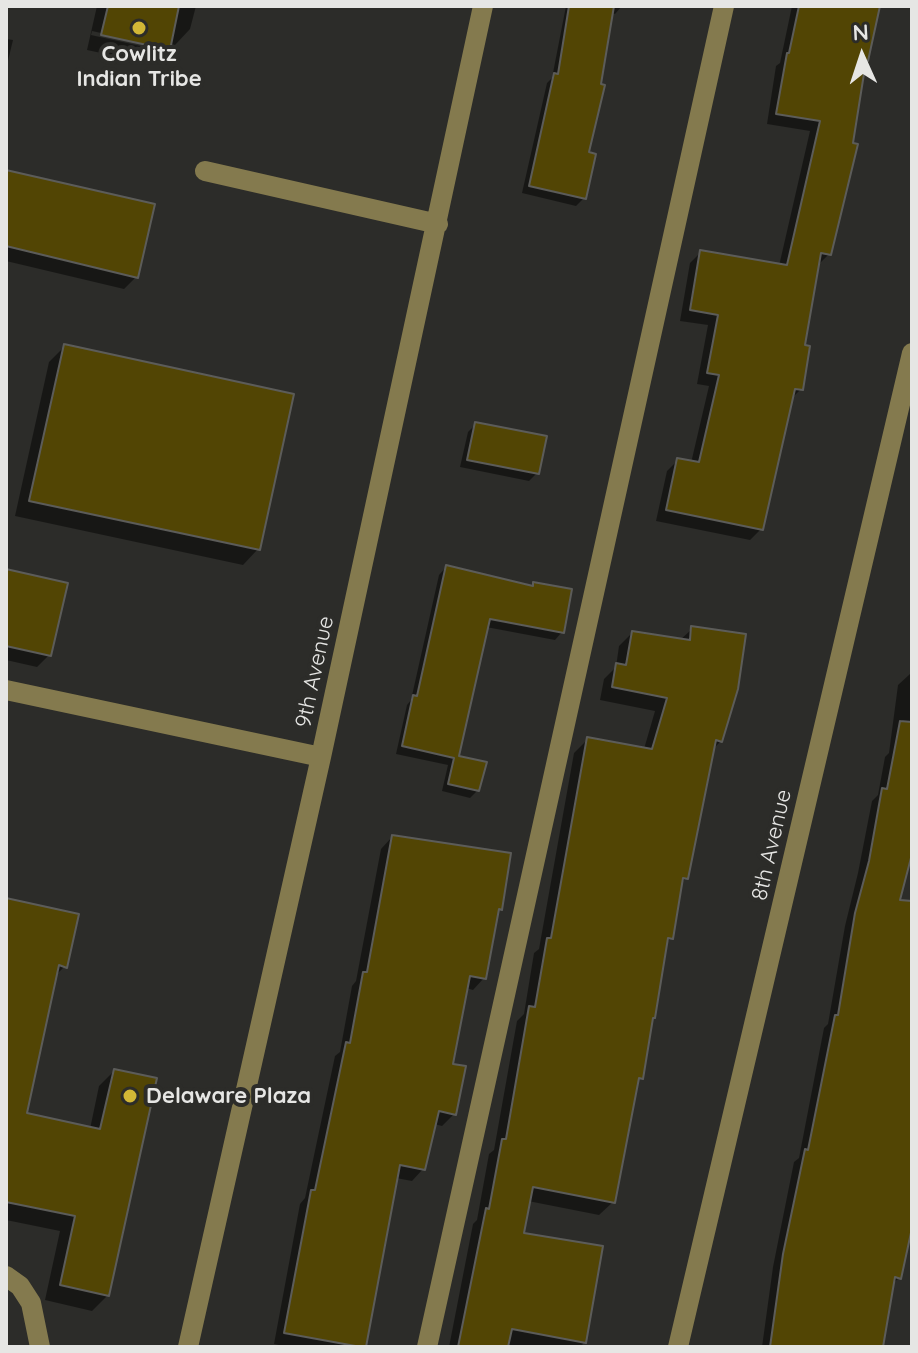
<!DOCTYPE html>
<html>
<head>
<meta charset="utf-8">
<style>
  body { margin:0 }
  #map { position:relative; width:918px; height:1353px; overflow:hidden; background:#2c2c29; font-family:Quicksand,sans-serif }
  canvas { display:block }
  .frame { position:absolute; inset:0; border:8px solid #e6e6e4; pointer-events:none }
  .north { position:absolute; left:822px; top:16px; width:80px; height:80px; -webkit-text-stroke:6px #2c2c29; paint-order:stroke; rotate:357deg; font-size:22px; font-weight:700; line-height:32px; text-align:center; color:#e6e6e4 }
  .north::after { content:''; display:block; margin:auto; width:28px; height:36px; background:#e6e6e4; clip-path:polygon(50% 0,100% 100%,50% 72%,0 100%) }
</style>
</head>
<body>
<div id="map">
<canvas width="918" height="1353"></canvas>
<div class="frame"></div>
<div class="north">N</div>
</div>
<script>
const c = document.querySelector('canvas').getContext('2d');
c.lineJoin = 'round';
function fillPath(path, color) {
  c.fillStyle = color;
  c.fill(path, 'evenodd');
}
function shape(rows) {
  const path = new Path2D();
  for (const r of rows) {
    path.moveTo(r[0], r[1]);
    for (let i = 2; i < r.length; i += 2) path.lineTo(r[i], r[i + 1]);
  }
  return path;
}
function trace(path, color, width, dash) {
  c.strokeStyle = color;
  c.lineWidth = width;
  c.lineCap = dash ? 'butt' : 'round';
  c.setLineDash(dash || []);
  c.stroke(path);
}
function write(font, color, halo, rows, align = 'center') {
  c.font = font + ' Quicksand,sans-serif';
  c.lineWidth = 8;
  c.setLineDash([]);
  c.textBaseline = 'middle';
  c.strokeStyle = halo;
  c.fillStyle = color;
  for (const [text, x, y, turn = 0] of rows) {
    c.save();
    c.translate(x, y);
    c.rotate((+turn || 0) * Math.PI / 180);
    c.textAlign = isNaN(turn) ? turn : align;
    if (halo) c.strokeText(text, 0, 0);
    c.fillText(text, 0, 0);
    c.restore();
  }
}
fillPath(shape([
  [97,6,196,6,190,29,175,45,169,43,168,49,153,64,87,50],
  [92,31,159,46,159,50,91,35],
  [566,6,622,6,615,14,611,13,587,154,584,198,576,206,522,193,547,83,552,78],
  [792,6,878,6,864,63,829,254,818,265,803,347,801,389,791,399,761,529,750,540,656,521,667,471,678,460,691,463,709,386,697,384,708,325,680,321,690,263,701,252,779,266,810,131,767,124,776,66,780,63],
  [6,39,13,40,6,69],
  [6,172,136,277,124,289,6,261],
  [64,347,258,549,243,565,15,516,49,362],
  [476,424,537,473,529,481,460,467,468,432],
  [446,567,531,588,534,584,562,632,555,640,486,627,456,757,478,790,470,798,442,791,448,765,396,754,407,705,411,700,439,575],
  [6,571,49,655,37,667,6,660],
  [692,629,721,741,712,750,686,878,680,884,671,938,666,943,641,1078,636,1083,613,1202,599,1215,528,1201,522,1234,601,1248,582,1347,449,1347,473,1224,477,1220,489,1154,494,1150,517,1021,524,1014,534,953,539,949,574,753,588,739,644,749,655,711,600,700,604,679,616,667,619,646,632,633,680,640],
  [910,674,912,674,912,852,885,951,912,980,912,1217,899,1278,891,1285,881,1347,762,1347,773,1267,794,1162,799,1158,824,1028,828,1024,845,926,858,873,872,801,878,795,885,757,889,753,898,685],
  [392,837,501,909,497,913,484,978,473,990,466,988,451,1065,454,1114,442,1126,434,1124,423,1169,412,1181,396,1178,364,1347,289,1347,274,1344,300,1204,305,1198,335,1056,340,1052,352,986,356,981,381,849],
  [6,900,65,966,54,977,24,1115,90,1129,99,1086,114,1071,108,1295,92,1311,45,1300,60,1231,6,1220]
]), '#0007');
const building = shape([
  [108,6,179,6,170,50,101,35,108,6],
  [569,6,614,6,601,84,605,85,589,152,596,154,586,199,529,186,554,73,558,74,569,6],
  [799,6,880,6,868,61,866,61,853,143,858,144,831,255,821,253,805,345,810,346,803,390,795,389,763,530,666,510,677,458,699,462,719,375,707,373,718,315,690,310,700,250,787,265,820,121,776,114,787,53,789,53,799,6],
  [6,170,155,204,138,278,6,246,6,170],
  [64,344,294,394,260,550,29,501,64,344],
  [475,422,547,436,539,474,467,460,475,422],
  [446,565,533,586,533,582,572,589,564,633,490,619,459,756,487,762,479,791,448,784,454,758,402,746,413,695,417,696,446,565],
  [6,569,68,583,51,656,6,646,6,569],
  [691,626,746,634,738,689,722,742,716,740,688,879,683,878,673,939,668,938,655,1018,653,1018,643,1079,639,1078,615,1203,533,1187,524,1233,603,1246,586,1343,512,1329,508,1347,458,1347,486,1208,489,1209,502,1139,506,1139,529,1006,535,1007,547,938,551,938,587,737,652,749,667,698,612,687,616,663,626,665,632,631,690,640,691,626],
  [900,721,912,722,912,854,900,900,912,901,912,1228,901,1279,895,1277,883,1347,770,1347,783,1254,805,1149,808,1150,835,1015,838,1015,855,913,869,861,882,788,887,789,900,721],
  [392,835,511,853,502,910,499,909,486,979,470,976,453,1064,466,1066,456,1115,439,1111,425,1170,400,1165,366,1347,361,1347,284,1333,311,1190,315,1190,346,1042,350,1043,363,972,367,972,392,835],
  [6,898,79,914,67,968,59,965,27,1113,100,1129,114,1069,157,1078,109,1296,60,1285,75,1216,6,1202,6,898]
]);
fillPath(building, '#524504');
trace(building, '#5c5c59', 2);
trace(shape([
  [205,171,438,224],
  [6,690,321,757],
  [6,1276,20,1286,31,1303,40,1347],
  [188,1347,321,757,483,6],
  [427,1347,724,6],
  [678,1347,912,353]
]), '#847a4e', 20);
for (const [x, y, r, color] of [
  [139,28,8,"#d2b736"],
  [130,1096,8,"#d2b736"]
]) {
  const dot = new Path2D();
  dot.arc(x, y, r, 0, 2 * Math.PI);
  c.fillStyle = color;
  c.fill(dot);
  trace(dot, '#2c2c29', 3);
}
write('bold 22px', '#e6e6e4', '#2c2c29', [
  ["Cowlitz",139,54],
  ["Indian Tribe",139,79],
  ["Delaware Plaza",146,1096,"left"]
]);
write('22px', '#e6e6e4', '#2c2c29', [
  ["9th Avenue",315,672,-78],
  ["8th Avenue",772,845,-77]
]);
</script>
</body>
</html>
